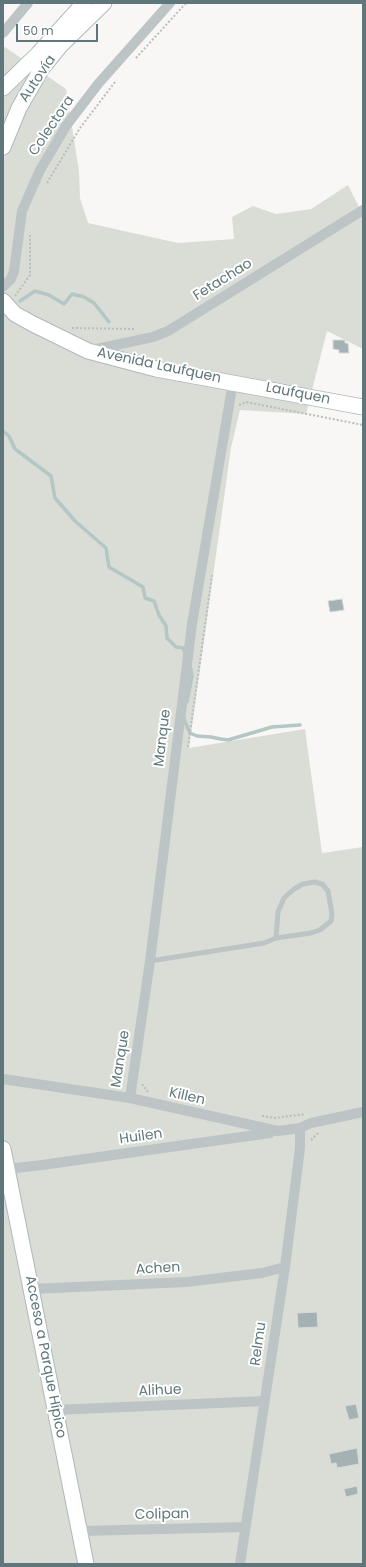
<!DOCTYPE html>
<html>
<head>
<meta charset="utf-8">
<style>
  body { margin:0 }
  #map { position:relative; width:366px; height:1567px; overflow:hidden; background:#f8f7f6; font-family:Poppins,sans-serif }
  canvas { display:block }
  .frame { position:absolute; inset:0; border:4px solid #5f777a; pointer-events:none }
  .scale { position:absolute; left:16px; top:24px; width:82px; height:18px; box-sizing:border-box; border:2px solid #5f777a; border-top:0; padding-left:5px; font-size:12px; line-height:14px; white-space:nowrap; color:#5f777a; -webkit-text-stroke:3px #fff; paint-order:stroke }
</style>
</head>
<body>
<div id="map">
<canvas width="366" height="1567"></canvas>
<div class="frame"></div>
<div class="scale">50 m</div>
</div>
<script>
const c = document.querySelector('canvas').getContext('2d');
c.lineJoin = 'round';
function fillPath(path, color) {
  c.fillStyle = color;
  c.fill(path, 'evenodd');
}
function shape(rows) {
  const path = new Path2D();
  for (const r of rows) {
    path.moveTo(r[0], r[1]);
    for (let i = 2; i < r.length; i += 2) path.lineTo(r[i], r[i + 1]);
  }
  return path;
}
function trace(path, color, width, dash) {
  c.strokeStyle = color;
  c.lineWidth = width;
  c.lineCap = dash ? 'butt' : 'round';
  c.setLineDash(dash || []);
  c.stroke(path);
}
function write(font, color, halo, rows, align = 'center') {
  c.font = font + ' Poppins,sans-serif';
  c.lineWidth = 4;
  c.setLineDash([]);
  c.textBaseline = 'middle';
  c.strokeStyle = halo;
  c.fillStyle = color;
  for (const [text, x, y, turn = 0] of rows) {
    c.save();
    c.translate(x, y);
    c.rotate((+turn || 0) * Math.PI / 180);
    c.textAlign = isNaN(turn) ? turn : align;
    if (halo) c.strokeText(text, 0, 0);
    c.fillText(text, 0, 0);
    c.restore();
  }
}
fillPath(shape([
  [5,47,66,89,79,171,80,198,88,223,178,243,234,239,232,217,253,206,276,214,311,209,348,185,363,215,363,349,327,331,306,414,240,410,231,448,189,748,305,729,322,853,363,847,363,1564,3,1564,3,48]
]), '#daddd5');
trace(shape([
  [20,301,35,291,49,295,64,304,72,294,84,297,94,303,109,322],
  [3,431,9,436,15,449,51,476,55,498,75,521,106,548,109,567,143,587,145,598,154,601,159,615,166,626,167,638,176,647,183,648,185,654],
  [187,702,192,676,190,665],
  [184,718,185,722,190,733,197,736,211,737,221,739,228,740,272,727,300,725]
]), '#b4c6c5', 3.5);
const building = shape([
  [333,340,345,340,345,343,348,343,349,353,339,353,339,350,333,349,333,340],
  [342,599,344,610,330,612,328,601,342,599],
  [317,1312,318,1327,298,1328,297,1313,317,1312],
  [356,1404,359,1418,349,1420,345,1406,356,1404],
  [357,1448,359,1464,337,1468,336,1463,331,1464,329,1454,357,1448],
  [357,1486,358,1494,346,1497,344,1489,357,1486]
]);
fillPath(building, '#a4b2b3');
trace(building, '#dad9d8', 1);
const secondary = shape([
  [3,88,38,54,84,3],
  [3,147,19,108,42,68,60,46,104,3],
  [3,301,15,314,33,324,88,351,156,369,363,407],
  [3,1149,86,1564]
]);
trace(secondary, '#afb9bb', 17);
trace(shape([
  [136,58,186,3],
  [47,183,80,128,115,82],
  [15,296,30,275,30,235],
  [72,328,136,329],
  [239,405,246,402,363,425],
  [188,747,212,575],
  [142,1084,148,1092],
  [262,1116,275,1118,305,1114],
  [311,1140,319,1132]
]), '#b8bdbe', 2, [2, 2]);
trace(shape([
  [150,961,264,943,276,938,311,933,320,930,331,921,332,914,328,891,322,884,315,882,303,884,294,889,284,898,278,912,276,938]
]), '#bdc4c6', 5);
trace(shape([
  [3,33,28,3],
  [3,287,11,279,14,271,22,211,40,170,56,143,66,126,98,84,170,3],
  [92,350,153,337,168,331,363,210],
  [3,1079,130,1098,278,1131,300,1128,311,1123,363,1112],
  [130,1098,150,961,192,624,233,382],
  [7,1169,42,1165,270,1133],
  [32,1289,186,1282,262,1273,285,1267],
  [55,1410,265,1401],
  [80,1531,245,1527],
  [240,1564,285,1267,300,1148,300,1128]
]), '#bdc4c6', 10);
trace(secondary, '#fff', 15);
write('14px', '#5f777a', '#fff', [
  ["Autovía",38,79,-56],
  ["Colectora",52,126,-56],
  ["Fetachao",223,280,-32],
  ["Avenida Laufquen",159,366,12],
  ["Laufquen",298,394,11],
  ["Manque",163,738,-83],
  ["Manque",121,1059,-81],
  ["Killen",187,1097,13],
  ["Huilen",141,1137,-8],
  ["Achen",158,1269,-3],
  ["Relmu",259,1344,-82],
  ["Acceso a Parque Hípico",45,1357,79],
  ["Alihue",160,1391,-2],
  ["Colipan",162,1515,-1]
]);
</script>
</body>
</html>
